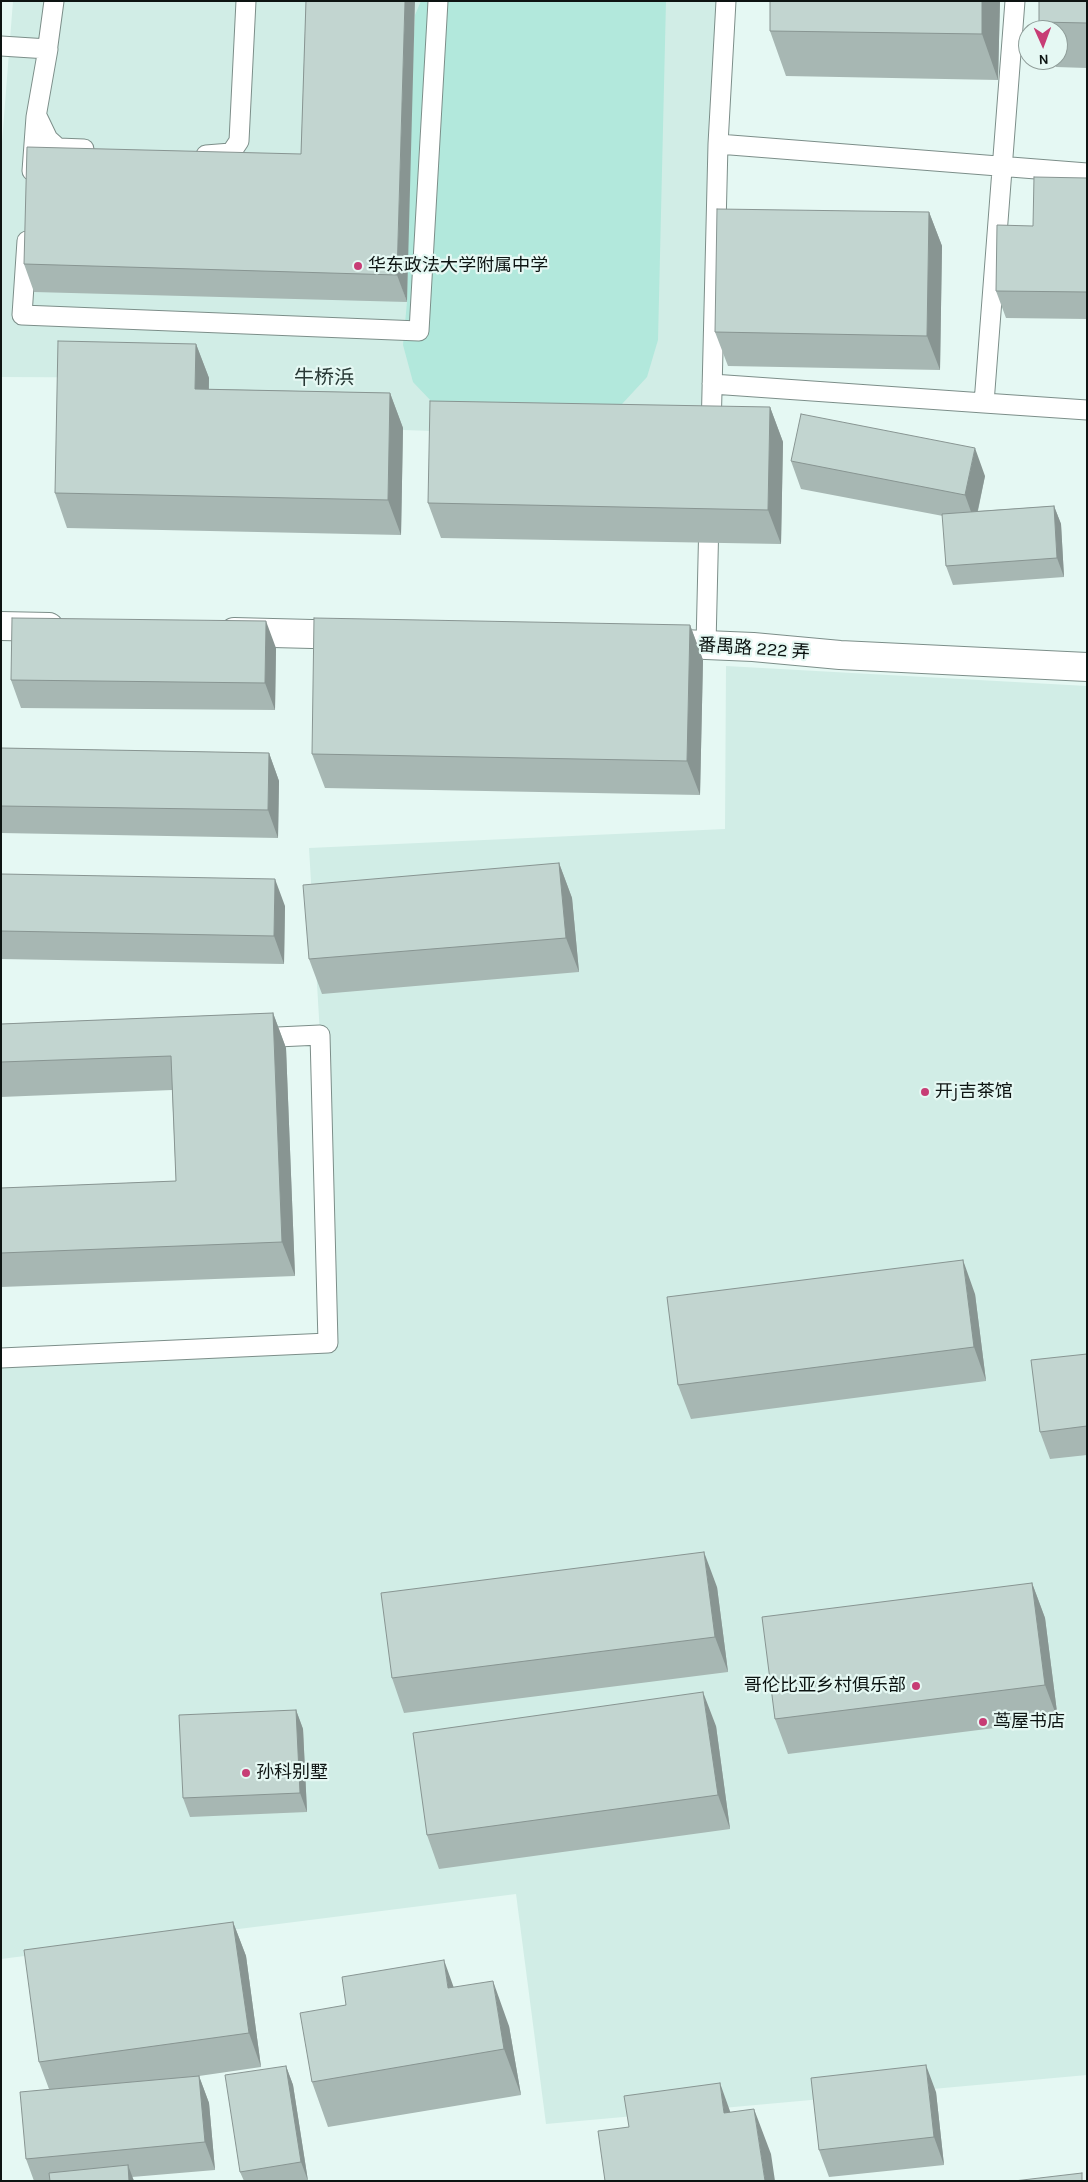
<!DOCTYPE html>
<html>
<head>
<meta charset="utf-8">
<style>
  body { margin:0 }
  #map { position:relative; width:1088px; height:2182px; overflow:hidden; background:#e5f8f3; font-family:Karla,sans-serif }
  canvas { display:block }
  .frame { position:absolute; inset:0; border:2px solid #0d1412; pointer-events:none }
  .north { position:absolute; left:1018px; top:20px; width:50px; height:50px; box-sizing:border-box; background:#e5f8f3; border:1px solid #8f9d99; border-radius:50%; rotate:178deg; font-size:14px; font-weight:700; line-height:20px; text-align:center; color:#0d1412 }
  .north::after { content:''; display:block; margin:auto; width:18px; height:22px; background:#c73d75; clip-path:polygon(50% 0,100% 100%,50% 72%,0 100%) }
</style>
</head>
<body>
<div id="map">
<canvas width="1088" height="2182"></canvas>
<div class="frame"></div>
<div class="north">N</div>
</div>
<script>
const c = document.querySelector('canvas').getContext('2d');
c.lineJoin = 'round';
function fillPath(path, color) {
  c.fillStyle = color;
  c.fill(path, 'evenodd');
}
function shape(rows) {
  const path = new Path2D();
  for (const r of rows) {
    path.moveTo(r[0], r[1]);
    for (let i = 2; i < r.length; i += 2) path.lineTo(r[i], r[i + 1]);
  }
  return path;
}
function trace(path, color, width, dash) {
  c.strokeStyle = color;
  c.lineWidth = width;
  c.lineCap = dash ? 'butt' : 'round';
  c.setLineDash(dash || []);
  c.stroke(path);
}
function write(font, color, halo, rows, align = 'center') {
  c.font = font + ' Karla,"Noto Sans SC",sans-serif';
  c.lineWidth = 4.5;
  c.setLineDash([]);
  c.textBaseline = 'middle';
  c.strokeStyle = halo;
  c.fillStyle = color;
  for (const [text, x, y, turn = 0] of rows) {
    c.save();
    c.translate(x, y);
    c.rotate((+turn || 0) * Math.PI / 180);
    c.textAlign = isNaN(turn) ? turn : align;
    if (halo) c.strokeText(text, 0, 0);
    c.fillText(text, 0, 0);
    c.restore();
  }
}
fillPath(shape([
  [13,1,723,1,711,441,208,423,208,378,1,377,1,155],
  [726,666,1087,686,1087,2075,546,2124,516,1894,1,1959,1,1358,328,1343,320,1035,309,848,725,829]
]), '#d1ede6');
fillPath(shape([
  [421,1,666,1,658,340,647,377,622,404,591,423,433,403,413,382,403,345,407,302,409,139,415,15]
]), '#b2e8dc');
const service = shape([
  [1015,1,984,403,1087,410],
  [1,46,48,49],
  [46,60,54,1],
  [37,116,48,139,58,148,84,149],
  [718,144,1087,173],
  [206,155,231,153,239,141,246,1],
  [32,171,36,117,48,49],
  [27,241,22,315,419,331,438,1],
  [712,384,984,403],
  [711,432,718,144,726,1],
  [706,645,709,517],
  [1,1358,328,1343,320,1035,256,1038]
]);
const minor = shape([
  [1,626,49,627],
  [234,632,351,635],
  [659,643,753,647,840,655,1087,667]
]);
trace(service, '#7c8e89', 21);
trace(minor, '#7c8e89', 30);
trace(service, '#fff', 19);
trace(minor, '#fff', 28);
fillPath(shape([
  [306,1,407,302,34,292,24,264,301,154],
  [1000,1,998,80,786,76,770,31],
  [1087,1,1087,68,1056,67,1053,60,1058,60,1058,30,1042,30,1039,22],
  [1087,178,1087,319,1006,318,996,291,1033,226],
  [929,212,942,246,940,370,728,366,715,332],
  [196,344,209,378,209,389,390,393,403,428,401,535,67,528,55,493],
  [770,407,783,442,781,544,441,538,428,503],
  [791,461,985,476,978,511,1054,506,1061,524,1064,577,953,585,946,566,943,516,801,489],
  [690,625,703,660,700,795,325,788,312,754],
  [276,648,275,710,21,708,11,680],
  [1,748,269,753,279,781,278,838,1,833],
  [559,863,572,898,579,972,322,994,309,959],
  [1,874,285,906,284,964,1,959],
  [273,1013,286,1048,295,1276,1,1287,1,1188,176,1181,172,1090,1,1097,1,1024],
  [975,1294,986,1381,691,1419,678,1385],
  [1087,1354,1087,1455,1050,1459,1040,1432],
  [1032,1583,1045,1618,1058,1720,788,1754,775,1719],
  [717,1587,728,1672,404,1713,392,1678],
  [296,1710,303,1729,307,1812,190,1817,183,1798],
  [716,1726,730,1829,439,1869,427,1835],
  [233,1922,246,1956,261,2067,199,2076,209,2103,215,2170,132,2177,134,2181,34,2181,26,2159,49,2089,39,2062],
  [454,1987,509,2026,521,2095,328,2127,312,2082],
  [286,2066,293,2085,308,2181,244,2181,240,2172],
  [936,2092,944,2165,829,2177,819,2150]
]), '#a7b7b3');
fillPath(shape([
  [405,1,415,1,407,302,397,275],
  [982,1,1000,1,998,80,982,34],
  [929,212,942,246,940,370,927,336],
  [196,344,209,378,208,423,195,389],
  [390,393,403,428,401,535,388,500],
  [770,407,783,442,781,544,768,510],
  [975,448,985,476,975,523,965,495],
  [1054,506,1061,524,1064,577,1057,558],
  [266,621,276,648,275,710,265,683],
  [690,625,703,660,700,795,687,761],
  [269,753,279,781,278,838,268,810],
  [559,863,572,898,579,972,566,938],
  [275,879,285,906,284,964,274,936],
  [273,1013,286,1048,295,1276,282,1242],
  [963,1260,975,1294,986,1381,974,1347],
  [704,1552,717,1587,728,1672,715,1637],
  [1032,1583,1045,1618,1058,1720,1045,1685],
  [703,1692,716,1726,730,1829,718,1795],
  [296,1710,303,1729,307,1812,300,1793],
  [233,1922,246,1956,261,2067,249,2033],
  [444,1960,460,2005,448,1988],
  [493,1981,509,2026,521,2095,504,2049],
  [926,2065,936,2092,944,2165,934,2137],
  [286,2066,293,2085,308,2181,301,2162],
  [199,2076,209,2103,215,2170,205,2142],
  [720,2083,736,2128,724,2113],
  [754,2109,771,2154,775,2181,765,2181],
  [128,2165,134,2181,129,2181]
]), '#889592');
const building = shape([
  [306,1,405,1,397,275,24,264,27,147,301,154,306,1],
  [770,1,982,1,982,34,770,31,770,1],
  [1039,1,1087,1,1087,23,1039,22,1039,1],
  [1034,177,1087,178,1087,292,996,291,997,225,1033,226,1034,177],
  [717,209,929,212,927,336,715,332,717,209],
  [58,341,196,344,195,389,390,393,388,500,55,493,58,341],
  [430,401,770,407,768,510,428,503,430,401],
  [801,414,975,448,965,495,791,461,801,414],
  [1054,506,1057,558,946,566,942,514,1054,506],
  [12,618,266,621,265,683,11,680,12,618],
  [314,618,690,625,687,761,312,754,314,618],
  [1,748,269,753,268,810,1,806,1,748],
  [559,863,566,938,309,959,303,885,559,863],
  [1,874,275,879,274,936,1,931,1,874],
  [273,1013,282,1242,1,1253,1,1188,176,1181,171,1056,1,1062,1,1024,273,1013],
  [963,1260,974,1347,678,1385,667,1297,963,1260],
  [1087,1354,1087,1426,1040,1432,1031,1360,1087,1354],
  [704,1552,715,1637,392,1678,381,1593,704,1552],
  [1032,1583,1045,1685,775,1719,762,1617,1032,1583],
  [703,1692,718,1795,427,1835,413,1733,703,1692],
  [296,1710,300,1793,183,1798,179,1715,296,1710],
  [233,1922,249,2033,39,2062,24,1950,233,1922],
  [444,1960,448,1988,493,1981,504,2049,312,2082,300,2013,346,2005,342,1977,444,1960],
  [926,2065,934,2137,819,2150,811,2078,926,2065],
  [286,2066,301,2162,240,2172,225,2075,286,2066],
  [199,2076,205,2142,26,2159,20,2092,199,2076],
  [720,2083,724,2113,754,2109,765,2181,605,2181,598,2131,629,2127,624,2096,720,2083],
  [128,2165,129,2181,50,2181,49,2173,128,2165],
  [1082,2173,1082,2181,1014,2181,1082,2173]
]);
fillPath(building, '#c2d5d0');
trace(building, '#889592', 1);
for (const [x, y, r, color] of [
  [358,266,5,"#c73d75"],
  [925,1092,5,"#c73d75"],
  [916,1686,5,"#c73d75"],
  [983,1722,5,"#c73d75"],
  [246,1773,5,"#c73d75"]
]) {
  const dot = new Path2D();
  dot.arc(x, y, r, 0, 2 * Math.PI);
  c.fillStyle = color;
  c.fill(dot);
  trace(dot, '#e5f8f3', 2);
}
write('18px', '#0d1412', '#e5f8f3', [
  ["华东政法大学附属中学",368,266],
  ["开j吉茶馆",935,1092],
  ["哥伦比亚乡村俱乐部",906,1686,"right"],
  ["茑屋书店",993,1722],
  ["孙科别墅",256,1773]
], 'left');
write('18px', '#0d1412', '#e5f8f3', [
  ["番禺路 222 弄",754,649,4]
]);
write('20px', '#283835', '#e5f8f3', [
  ["牛桥浜",324,378]
]);
</script>
</body>
</html>
